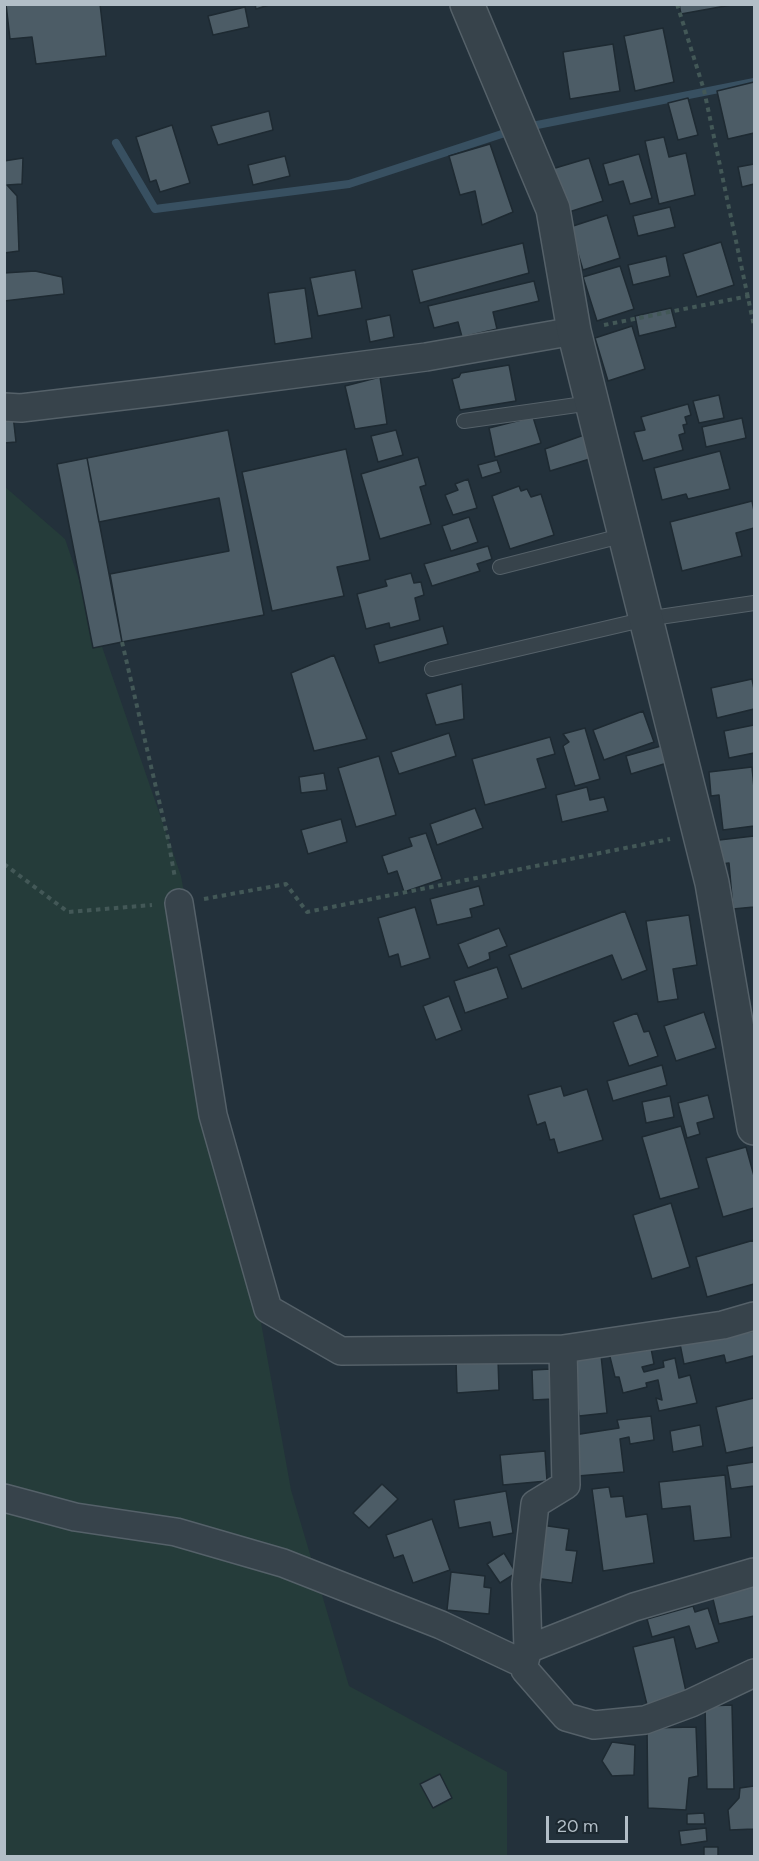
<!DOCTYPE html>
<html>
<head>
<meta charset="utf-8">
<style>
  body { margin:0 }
  #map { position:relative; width:759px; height:1861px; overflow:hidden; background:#23313b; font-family:Figtree,sans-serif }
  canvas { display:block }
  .frame { position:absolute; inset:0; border:6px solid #b2bec7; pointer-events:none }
  .scale { position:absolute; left:546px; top:1816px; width:82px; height:27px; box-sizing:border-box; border:3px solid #b2bec7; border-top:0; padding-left:8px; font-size:18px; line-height:21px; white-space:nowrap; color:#b2bec7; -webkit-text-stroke:4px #1c2830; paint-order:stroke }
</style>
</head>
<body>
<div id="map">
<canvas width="759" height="1861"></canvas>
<div class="frame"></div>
<div class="scale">20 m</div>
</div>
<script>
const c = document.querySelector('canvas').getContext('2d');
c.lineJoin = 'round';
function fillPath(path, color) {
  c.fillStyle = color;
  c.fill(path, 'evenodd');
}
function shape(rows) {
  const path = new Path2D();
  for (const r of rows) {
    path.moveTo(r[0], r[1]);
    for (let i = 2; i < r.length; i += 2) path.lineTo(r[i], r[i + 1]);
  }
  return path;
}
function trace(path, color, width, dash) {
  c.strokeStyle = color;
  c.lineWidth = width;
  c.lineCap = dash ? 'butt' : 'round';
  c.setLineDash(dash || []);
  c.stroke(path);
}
fillPath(shape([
  [4,486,65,539,181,876,291,1490,349,1686,507,1772,507,1856,5,1856]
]), '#253c3a');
trace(shape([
  [527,127,754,82],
  [116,143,155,209,349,184,514,130]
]), '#385061', 8);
const building = shape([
  [6,4,100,4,106,56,36,64,32,37,10,39,6,4],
  [255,4,272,4,256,9,255,4],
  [679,4,731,4,731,5,681,14,679,4],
  [245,7,249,27,213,35,208,16,245,7],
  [663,28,674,82,635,91,624,36,663,28],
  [613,44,620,91,570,99,563,52,613,44],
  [754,82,754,133,728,139,717,91,754,82],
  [688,98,698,135,678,140,668,103,688,98],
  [269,111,273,130,218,145,211,126,269,111],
  [172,125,190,183,160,192,156,180,150,182,136,137,172,125],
  [664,137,669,157,686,153,695,195,659,204,645,141,664,137],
  [490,144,513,212,482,225,475,191,460,195,449,156,490,144],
  [639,154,652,198,630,204,623,181,609,185,603,164,639,154],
  [285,156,290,176,253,185,248,165,285,156],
  [23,158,22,184,7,185,17,196,19,251,4,253,4,161,23,158],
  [589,158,603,201,566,213,552,169,589,158],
  [754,164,754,184,742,187,738,167,754,164],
  [670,207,675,227,638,236,633,216,670,207],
  [607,215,620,258,583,270,570,227,607,215],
  [721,242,734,285,697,297,683,254,721,242],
  [523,243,529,273,420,303,412,270,523,243],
  [666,256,670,276,633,285,628,265,666,256],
  [620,266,634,309,597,321,583,277,620,266],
  [355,270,362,308,318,316,310,278,355,270],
  [35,271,62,277,64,294,4,301,4,273,35,271],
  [534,281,539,301,493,312,497,329,462,337,458,322,434,328,428,306,534,281],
  [305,288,312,338,275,344,268,293,305,288],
  [671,308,676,327,639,336,635,316,671,308],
  [390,315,394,337,370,342,366,320,390,315],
  [632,326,645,369,608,381,595,338,632,326],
  [509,365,516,401,460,410,452,379,459,377,461,373,509,365],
  [380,377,387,424,355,429,345,386,380,377],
  [719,395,724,418,699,423,693,401,719,395],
  [688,404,691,415,685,417,687,424,683,425,685,433,679,435,683,450,643,461,634,432,645,430,641,417,688,404],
  [13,415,16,442,4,443,4,416,13,415],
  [533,417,541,443,495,457,489,428,533,417],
  [742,418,746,438,706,447,702,427,742,418],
  [228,430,264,615,122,642,110,574,229,551,219,498,99,522,87,458,228,430],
  [396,430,403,455,378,462,371,436,396,430],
  [584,435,593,458,550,471,545,449,584,435],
  [346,449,370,560,337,567,344,596,272,611,242,472,346,449],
  [720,451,730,489,688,499,686,494,662,500,654,468,720,451],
  [418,457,426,485,420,487,431,524,380,539,361,474,418,457],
  [87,458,122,642,93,648,57,464,87,458],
  [497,460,501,472,482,478,478,465,497,460],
  [468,479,477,508,453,515,445,495,458,490,455,484,468,479],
  [519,486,521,491,527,489,531,497,541,494,554,535,510,549,492,496,519,486],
  [752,501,754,511,754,528,736,533,742,556,682,571,670,522,752,501],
  [469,517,478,542,451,551,442,526,469,517],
  [488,546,492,559,477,564,480,571,432,586,424,564,488,546],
  [411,573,414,583,421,582,424,595,415,598,420,620,390,628,389,623,366,629,357,594,387,586,385,580,411,573],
  [443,626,448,644,379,663,374,645,443,626],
  [334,655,367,739,314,751,291,673,334,655],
  [752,679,754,689,754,709,717,718,711,688,752,679],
  [462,684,464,719,436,725,426,694,462,684],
  [643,711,654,742,604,760,593,730,643,711],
  [754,725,754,753,729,758,724,731,754,725],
  [585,728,600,779,575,786,563,746,569,742,563,734,585,728],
  [449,733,456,756,399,774,391,752,449,733],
  [550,737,555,754,537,759,546,788,485,805,472,759,550,737],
  [661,746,667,763,631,774,626,756,661,746],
  [379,756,396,815,356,827,338,768,379,756],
  [752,767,754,788,754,826,723,830,719,795,711,796,709,772,752,767],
  [324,773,327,790,301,793,299,777,324,773],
  [587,787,590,800,604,797,608,811,562,822,556,795,587,787],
  [475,808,483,828,437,845,430,824,475,808],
  [341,819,347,842,308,854,301,830,341,819],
  [426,833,442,879,404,892,397,871,388,874,382,856,412,846,409,838,426,833],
  [754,836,754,907,733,909,729,863,721,864,719,840,754,836],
  [479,886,484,905,470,909,472,917,437,925,430,899,479,886],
  [415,907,430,958,401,967,398,954,389,957,378,918,415,907],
  [625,911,647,970,622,980,612,955,522,989,509,955,625,911],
  [689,915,697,965,673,969,678,999,658,1002,646,921,689,915],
  [499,928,507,946,489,953,490,959,468,968,458,944,499,928],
  [497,967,508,998,465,1013,454,981,497,967],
  [449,996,462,1030,436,1040,423,1006,449,996],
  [704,1012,716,1048,676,1061,664,1026,704,1012],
  [637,1013,644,1032,649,1031,658,1056,629,1066,613,1022,637,1013],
  [662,1065,667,1085,613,1101,607,1081,662,1065],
  [561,1086,564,1096,587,1089,603,1140,558,1153,554,1139,550,1140,545,1122,537,1125,528,1095,561,1086],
  [708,1095,714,1118,697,1123,700,1134,687,1138,678,1103,708,1095],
  [670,1096,674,1117,646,1123,642,1102,670,1096],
  [681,1126,699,1188,660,1199,642,1137,681,1126],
  [746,1147,754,1176,754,1208,723,1217,706,1158,746,1147],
  [671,1203,690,1267,652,1279,633,1215,671,1203],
  [754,1240,754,1284,707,1297,696,1257,754,1240],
  [754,1331,754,1360,753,1356,726,1363,724,1355,684,1364,680,1344,754,1331],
  [650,1343,654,1364,642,1367,644,1372,664,1367,663,1361,675,1358,679,1378,690,1375,697,1403,659,1411,656,1398,662,1400,658,1380,646,1383,647,1387,623,1393,619,1377,615,1377,609,1353,650,1343],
  [601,1355,607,1413,579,1416,573,1358,601,1355],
  [498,1359,499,1390,457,1393,456,1361,498,1359],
  [551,1369,553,1399,533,1400,532,1370,551,1369],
  [754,1398,754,1447,726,1453,716,1407,754,1398],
  [651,1416,654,1440,630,1444,629,1437,620,1439,624,1472,578,1476,574,1435,619,1428,617,1420,651,1416],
  [700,1425,703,1446,673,1452,670,1431,700,1425],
  [545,1451,547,1481,503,1485,500,1455,545,1451],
  [754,1462,754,1486,731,1489,727,1466,754,1462],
  [725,1475,731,1537,694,1541,690,1506,662,1509,659,1482,725,1475],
  [382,1484,398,1499,369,1528,353,1513,382,1484],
  [609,1487,611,1497,623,1496,626,1517,647,1514,654,1563,603,1571,592,1489,609,1487],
  [506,1491,513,1533,493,1537,490,1522,459,1528,454,1500,506,1491],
  [432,1519,450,1570,413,1583,403,1555,394,1558,386,1535,432,1519],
  [541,1525,569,1529,566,1550,577,1551,572,1583,534,1578,541,1525],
  [504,1553,516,1573,500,1583,487,1564,504,1553],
  [451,1572,485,1576,484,1587,491,1588,489,1614,447,1610,451,1572],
  [754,1584,754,1616,719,1624,712,1595,754,1584],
  [693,1606,695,1612,708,1608,719,1642,696,1649,689,1626,652,1637,647,1619,693,1606],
  [674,1637,687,1696,647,1705,633,1647,674,1637],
  [732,1705,734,1789,707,1789,705,1706,732,1705],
  [696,1727,698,1776,689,1778,686,1810,648,1808,647,1728,696,1727],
  [612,1742,635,1745,634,1775,612,1776,602,1761,612,1742],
  [440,1774,452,1798,433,1808,420,1784,440,1774],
  [754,1786,754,1829,730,1830,728,1810,739,1798,740,1788,754,1786],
  [704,1813,705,1824,687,1824,687,1814,704,1813],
  [706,1828,707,1841,681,1845,679,1831,706,1828],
  [704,1847,718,1847,718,1856,704,1856,704,1847]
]);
fillPath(building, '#4c5c66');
trace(building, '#1e2a32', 1.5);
const service = shape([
  [464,421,591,403],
  [500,567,625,535],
  [432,669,646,619,754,603]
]);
const minor = shape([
  [4,407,21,408,165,391,426,357,574,331],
  [179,903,213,1115,268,1309,341,1351,563,1349,723,1325,754,1316],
  [4,1498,75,1517,176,1532,283,1563,441,1625,524,1664,528,1649,634,1607,754,1572],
  [528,1649,526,1584,535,1504,566,1485,563,1349],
  [524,1664,525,1670,566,1717,594,1725,645,1720,691,1703,754,1673]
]);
const tertiary = shape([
  [467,4,553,209,574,331,712,883,754,1128]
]);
trace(service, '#556169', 16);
trace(minor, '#556169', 30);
trace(tertiary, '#556169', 36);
trace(shape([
  [677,4,704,90,754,326],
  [604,325,754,295],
  [122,642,168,839,175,878],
  [4,864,68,912,152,905],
  [204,899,286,884,307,912,670,839]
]), '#435857', 4, [4.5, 4.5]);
trace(service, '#37434b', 14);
trace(minor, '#37434b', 27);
trace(tertiary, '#37434b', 33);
</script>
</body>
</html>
